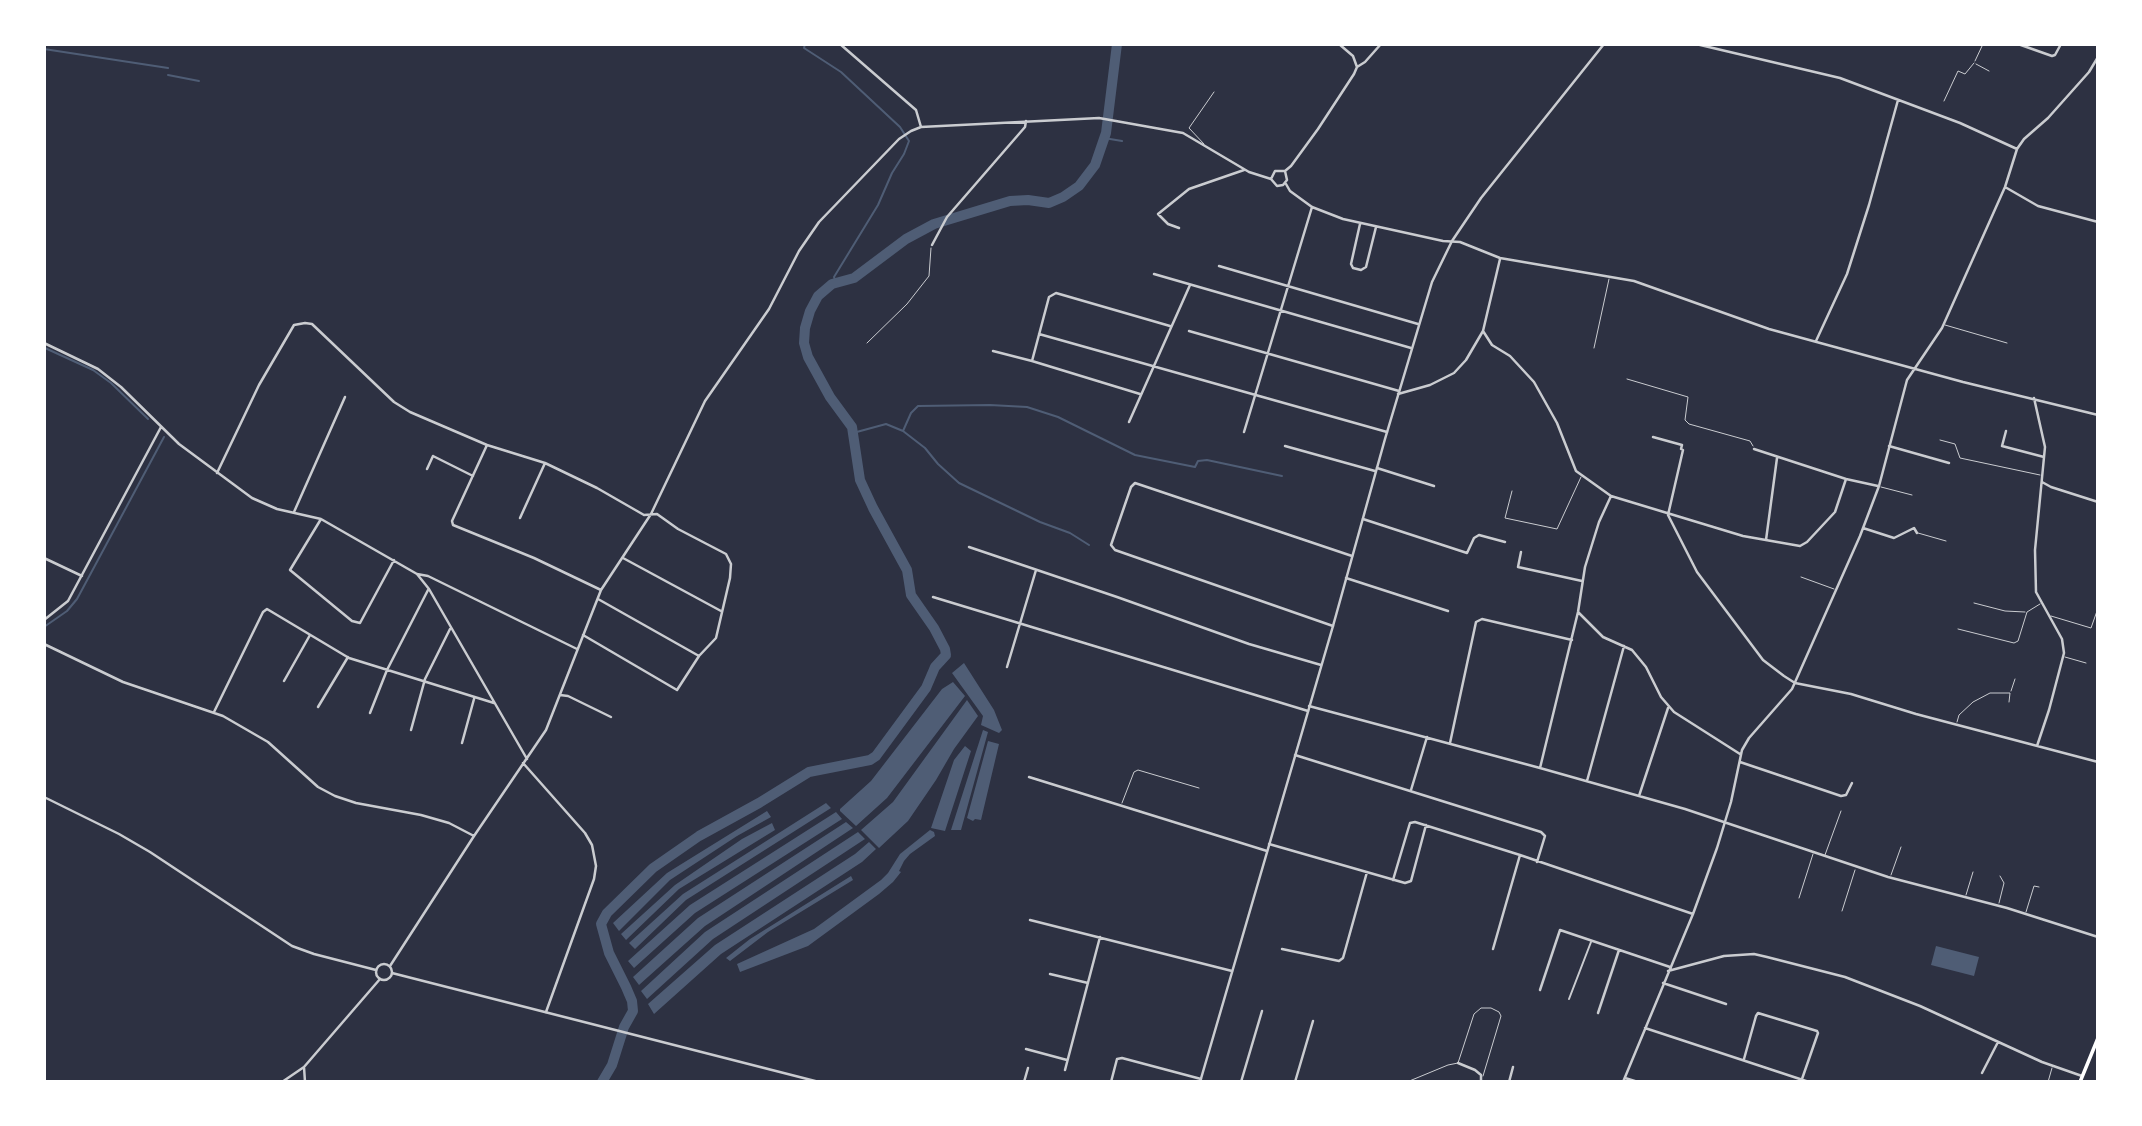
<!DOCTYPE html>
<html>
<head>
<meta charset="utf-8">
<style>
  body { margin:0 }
  #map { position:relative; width:2142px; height:1126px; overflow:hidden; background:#2d3142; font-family:Helvetica,sans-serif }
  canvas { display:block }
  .frame { position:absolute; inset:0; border:46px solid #fff; pointer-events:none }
</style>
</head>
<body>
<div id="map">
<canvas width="2142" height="1126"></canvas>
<div class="frame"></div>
</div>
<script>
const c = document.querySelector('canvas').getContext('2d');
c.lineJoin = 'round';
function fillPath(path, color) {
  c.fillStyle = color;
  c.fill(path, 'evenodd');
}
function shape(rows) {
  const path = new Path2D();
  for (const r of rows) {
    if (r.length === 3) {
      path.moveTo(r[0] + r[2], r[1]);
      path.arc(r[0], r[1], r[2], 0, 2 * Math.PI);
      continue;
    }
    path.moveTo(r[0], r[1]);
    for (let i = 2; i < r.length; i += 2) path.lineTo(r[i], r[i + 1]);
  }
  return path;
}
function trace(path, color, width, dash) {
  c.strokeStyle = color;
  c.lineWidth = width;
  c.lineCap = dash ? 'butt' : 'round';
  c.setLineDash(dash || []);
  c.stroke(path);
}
fillPath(shape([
  [964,663,994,710,1002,730,999,733,981,725,983,716,952,673],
  [953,682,965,696,887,798,856,826,840,811,840,809,871,781,942,689],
  [967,700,978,716,954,749,936,780,908,821,879,848,861,830,893,802],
  [983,730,988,732,961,830,951,830],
  [988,741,999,744,981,820,975,819,973,821,967,818],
  [965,746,971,751,945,831,931,828,954,760],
  [826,803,831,808,686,900,635,949,629,943,683,894],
  [767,811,771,817,737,836,670,880,619,931,613,923,667,873],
  [836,812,842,819,695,913,634,968,628,961,690,905],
  [846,822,853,828,705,926,639,985,633,977,698,918],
  [772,823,775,830,679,889,626,940,621,934,675,885,742,839],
  [930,830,934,832,935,836,910,854,904,861,899,871,901,872,893,882,879,894,808,946,740,972,737,964,814,929,881,880,888,873,900,854],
  [858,832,865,839,713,939,647,999,641,991,705,932],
  [869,842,876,849,862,862,721,954,654,1014,648,1004,715,945,855,854],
  [851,876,853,880,768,932,730,961,726,958,750,939],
  [1936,946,1979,957,1974,976,1931,965]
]), '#4f5d75');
trace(shape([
  [805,44,804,48,841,72,900,127,909,141,904,154,892,173,878,205,834,277,836,283],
  [44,49,168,68],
  [168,75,199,81],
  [1104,138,1122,141],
  [45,348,93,370,111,383,148,419],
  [903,431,925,448,938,464,959,483,1040,522,1070,533,1089,545],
  [853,433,886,424,903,431,911,413,918,406,990,405,1027,407,1058,417,1135,455,1195,467,1198,461,1207,460,1282,476],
  [44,627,67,611,77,599,164,437]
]), '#4f5d75', 2);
trace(shape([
  [602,1082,612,1065,624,1027,633,1011,632,1001,626,987,609,953,601,924,607,913,653,868,699,836,759,803,809,772,870,760,876,756,926,688,935,667,946,655,945,649,934,628,911,595,907,570,873,508,860,480,852,427,830,397,808,357,804,343,805,328,810,311,818,296,832,284,854,278,906,239,934,224,1010,201,1028,200,1049,203,1063,197,1079,186,1095,165,1106,133,1117,44]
]), '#4f5d75', 10);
trace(shape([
  [1975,61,1983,44],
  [1976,64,1989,71],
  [1944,101,1958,71,1965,74,1974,63],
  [1204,144,1189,128,1214,92],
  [1945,325,2007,343],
  [867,343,907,304,929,276,931,248],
  [1594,348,1609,279],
  [1627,379,1688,397,1685,420,1689,424,1750,441,1753,446],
  [1940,440,1955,444,1960,458,2040,475],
  [1881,487,1912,495],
  [1512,491,1505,518,1557,529,1581,477],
  [1918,533,1946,541],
  [1801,577,1834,589],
  [1974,603,2005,611,2025,612],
  [2051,616,2091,628,2097,611],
  [1958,629,2014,643,2018,641,2027,612,2040,604],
  [2065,657,2086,663],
  [2011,691,2015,679],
  [1957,722,1959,715,1973,702,1990,693,2010,693,2009,702],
  [1122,803,1134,772,1138,770,1199,788],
  [1825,855,1841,811],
  [1891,875,1901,847],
  [1966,895,1973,872],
  [1799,898,1813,854],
  [1999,903,2004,883,2000,876],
  [1842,911,1855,870],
  [2026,912,2034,886,2039,887],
  [1407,1082,1448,1065,1458,1063,1474,1014,1481,1008,1491,1008,1499,1012,1501,1016,1483,1076],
  [2048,1082,2052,1068]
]), '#caccd0', 1);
trace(shape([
  [1569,999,1591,942]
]), '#caccd0', 2);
trace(shape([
  [840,44,916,110,921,127],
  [1339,44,1353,56,1357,67],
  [1696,44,1840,78,1960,123,2017,149],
  [2018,44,2052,56,2055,55,2061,44],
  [1285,171,1291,166,1318,129,1354,74,1357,67,1365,62,1381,44],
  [1271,179,1275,171,1285,171],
  [1286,184,1290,191,1312,207,1343,219,1443,241,1460,242,1500,258,1634,281,1769,329,1963,382,2098,415],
  [2005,187,2038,206,2098,222],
  [1360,224,1351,264,1353,268,1361,270,1366,267,1376,227],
  [1179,228,1168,224,1158,214,1189,189,1244,170],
  [932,245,947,217,1025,127,1026,121],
  [1219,266,1418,324],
  [1154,274,1411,348],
  [1189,331,1399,391],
  [1483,331,1492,345,1510,356,1534,382,1557,423,1576,471,1611,496,1743,536,1800,546,1807,542,1835,512,1846,479],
  [1039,334,1387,432],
  [1816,341,1847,274,1869,205,1898,100],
  [44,343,98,369,121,387,179,444,252,498,277,509,321,519,417,574,429,589,527,759],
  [993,351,1032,361,1140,394],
  [1032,361,1049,297,1056,293,1170,326],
  [1398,394,1430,385,1454,373,1466,360,1483,331,1500,259],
  [2034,398,2045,447,2035,550,2036,592,2062,639,2064,653,2049,710,2037,746],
  [1129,422,1190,285],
  [2006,431,2002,446,2044,457],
  [1244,432,1312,207],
  [1653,437,1682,445,1681,449,1683,450,1668,515,1697,572,1763,660,1784,676,1795,683,1851,694,1916,714,2098,762],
  [487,445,452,521,453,525,534,558,601,590],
  [1285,446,1375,471],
  [1889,446,1949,463],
  [1754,449,1846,479,1878,486],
  [1377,468,1434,486],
  [427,469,433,456,473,476],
  [217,473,259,385,294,325,305,323,312,324,394,402,410,412,487,445,545,463,597,488,644,515,657,514,678,529,726,554,731,564,730,578,716,638,699,656,677,690,583,635],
  [2042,482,2051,487,2098,502],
  [294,512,345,397],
  [520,518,545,463],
  [321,519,290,570,352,621,360,623,394,560],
  [1363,519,1467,553,1474,538,1479,535,1505,542],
  [1863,528,1894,538,1914,528,1917,533],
  [1766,540,1777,458],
  [969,547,1117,597,1249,644,1321,665],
  [1521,552,1518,567,1582,581],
  [44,558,82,576],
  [623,558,721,611],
  [417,574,428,576,577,649],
  [1346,578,1448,611],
  [933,597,1308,711],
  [598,599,699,656],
  [1578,612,1603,637,1632,650,1646,667,1661,697,1674,712,1740,754],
  [44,620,68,601,161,427],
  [1333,626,1115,550,1111,545,1131,487,1135,483,1352,556],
  [44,644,123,682,223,716,268,742,318,787,335,796,356,803,421,815,449,823,474,836],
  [1007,667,1036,570],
  [284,681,310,635],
  [560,695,568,696,611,717],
  [1309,706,1540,768,1685,809,1888,877,2007,908,2098,937],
  [318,707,348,657],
  [214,712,263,612,267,609,349,658,494,703],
  [370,713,387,670,428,590],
  [411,730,425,679,450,629],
  [462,743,474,699],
  [1450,743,1476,622,1482,619,1572,640],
  [1295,755,1541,832,1545,836,1537,862],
  [1740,762,1841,796,1846,795,1852,783],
  [523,763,585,833,592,845,596,866,594,879,546,1012],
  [1540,768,1578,612,1585,567,1599,522,1611,496],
  [1029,777,1267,851],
  [1587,781,1624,646],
  [1411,790,1427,737],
  [1639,796,1668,708],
  [1269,844,1405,883,1411,881,1426,825],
  [1393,880,1410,823,1415,822,1520,855,1693,914],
  [1030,920,1232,971],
  [1282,949,1339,961,1343,958,1367,872],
  [1493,949,1520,855],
  [390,966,474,836,546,730,601,590,651,514,705,401,769,309,799,251,819,222,899,139,911,131,921,127,1099,118,1183,133,1249,172,1271,179,1277,186,1283,185,1287,180,1285,171],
  [1668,971,1724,956,1754,954,1767,957,1845,977,1920,1006,2042,1062,2082,1076],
  [1050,974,1088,983],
  [1663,983,1726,1004],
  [1540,990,1560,930,1670,967],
  [1598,1013,1619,950],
  [1645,1028,1809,1082],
  [1026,1049,1067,1060],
  [1744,1059,1756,1016,1758,1013,1817,1031,1818,1033,1802,1079],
  [1458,1063,1475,1070,1481,1075,1481,1082],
  [304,1067,305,1082],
  [1065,1070,1100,937],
  [1982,1073,1998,1042],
  [1625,1078,1638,1082],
  [282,1082,304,1067,380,979],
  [1024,1082,1028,1068],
  [1111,1082,1117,1059,1122,1058,1201,1079],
  [1241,1082,1262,1011],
  [1295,1082,1313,1021],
  [1509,1082,1513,1067],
  [1623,1082,1693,914,1717,848,1731,802,1742,750,1749,738,1792,689,1860,536,1879,486,1907,380,1942,328,2005,187,2017,149,2024,139,2048,118,2089,72,2098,57]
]), '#caccd0', 2.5);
trace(shape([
  [44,797,119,834,150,852,292,946,314,954,376,970],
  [384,972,8],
  [392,973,819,1082],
  [1200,1082,1333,626,1385,439,1432,282,1452,241,1481,198,1604,44]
]), '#caccd0', 2.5);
trace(shape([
  [2080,1082,2098,1038]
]), '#fff', 3.5);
</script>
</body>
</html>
